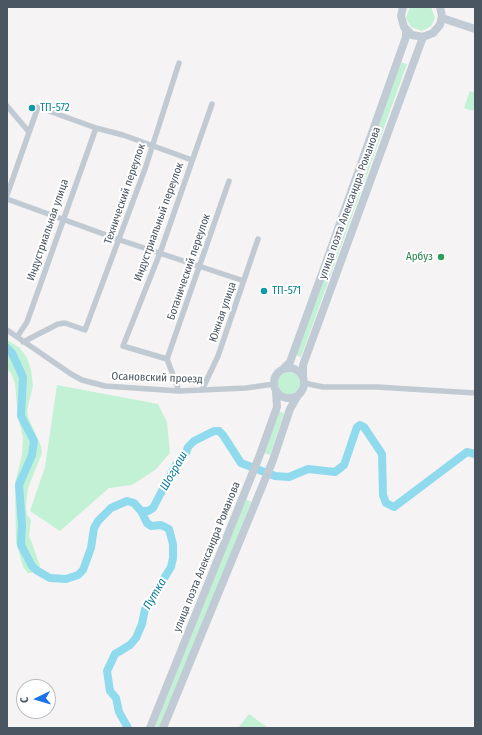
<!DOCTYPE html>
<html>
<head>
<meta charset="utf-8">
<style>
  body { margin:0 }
  #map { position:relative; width:482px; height:735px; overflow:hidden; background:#f5f3f3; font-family:"Fira Sans Condensed",sans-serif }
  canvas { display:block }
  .frame { position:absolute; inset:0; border:8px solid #4a5661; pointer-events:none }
  .north { position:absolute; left:16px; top:679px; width:40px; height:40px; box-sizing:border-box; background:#fff; border:1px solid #b7bbc0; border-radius:50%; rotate:265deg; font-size:11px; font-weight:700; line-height:16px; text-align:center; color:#4a5661 }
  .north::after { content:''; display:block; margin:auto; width:14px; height:18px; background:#1a73e8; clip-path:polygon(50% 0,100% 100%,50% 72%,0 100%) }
</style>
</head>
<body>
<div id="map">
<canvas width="482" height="735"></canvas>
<div class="frame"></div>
<div class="north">С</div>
</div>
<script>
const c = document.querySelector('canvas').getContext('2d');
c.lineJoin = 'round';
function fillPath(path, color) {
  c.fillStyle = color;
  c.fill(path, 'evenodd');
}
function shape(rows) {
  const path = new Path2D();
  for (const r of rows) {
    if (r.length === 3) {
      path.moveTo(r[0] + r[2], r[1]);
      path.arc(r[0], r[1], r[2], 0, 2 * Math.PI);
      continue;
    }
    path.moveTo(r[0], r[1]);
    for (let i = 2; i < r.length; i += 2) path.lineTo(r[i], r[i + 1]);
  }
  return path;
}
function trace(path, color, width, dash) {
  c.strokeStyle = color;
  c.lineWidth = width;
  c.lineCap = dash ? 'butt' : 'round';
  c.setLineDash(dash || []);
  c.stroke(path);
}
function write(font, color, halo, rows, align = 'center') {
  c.font = font + ' "Fira Sans Condensed",sans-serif';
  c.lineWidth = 4;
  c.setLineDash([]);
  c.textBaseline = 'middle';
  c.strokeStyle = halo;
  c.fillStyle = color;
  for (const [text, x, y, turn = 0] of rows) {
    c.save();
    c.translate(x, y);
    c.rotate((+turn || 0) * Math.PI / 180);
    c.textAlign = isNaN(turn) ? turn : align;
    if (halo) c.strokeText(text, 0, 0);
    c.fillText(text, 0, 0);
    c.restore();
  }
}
fillPath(shape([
  [410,7,431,7,435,18,431,26,422,31,411,27,406,18],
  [400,62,407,64,301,357,295,355],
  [470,91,475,93,475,105,473,111,464,108],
  [7,340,20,348,27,358,31,370,33,386,27,410,28,417,41,446,42,453,28,488,26,505,27,515,31,520,29,535,40,566,39,570,31,573,28,573,23,567,16,542,15,483,22,455,23,437,18,418,15,384,11,373,7,369],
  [289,383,11],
  [57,385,158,404,167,422,170,453,155,470,132,485,109,488,60,531,30,511,45,467],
  [278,411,284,413,270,455,264,453],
  [246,499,251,502,161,728,154,728],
  [249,714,268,728,238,728]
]), '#c3f1d5');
trace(shape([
  [7,348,12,353,23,377,21,416,34,441,32,455,19,485,22,525,21,545,32,566,36,570,50,578,66,579,78,575,83,570,91,548,94,528,98,521,111,508,127,501,134,503,141,511,148,511,153,508,175,466,186,453,188,447,194,441,214,431,219,431,223,435,241,463,275,476,289,477,308,469,335,472,344,465,357,427,360,425,364,427,382,454,383,495,386,503,394,507,467,452,475,454],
  [128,728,119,712,116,698,110,691,107,671,115,654,130,645,136,638,142,624,145,609,171,567,173,558,173,544,169,529,161,525,151,526,147,523,141,511]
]), '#90daee', 8);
trace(shape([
  [7,106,29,132],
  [7,195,38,107,96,128,123,135,192,160],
  [7,199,120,240,244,281],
  [7,330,71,374,82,380,105,386,179,391,246,388,274,384],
  [17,337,27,322,96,128],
  [23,342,58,324,65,323,85,330,145,169,179,63],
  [167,359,229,181],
  [304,383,323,387,377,387,475,393],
  [202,390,218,356,258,239],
  [179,391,167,359,123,346,160,253,212,104]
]), '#c1cad2', 5.5);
trace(shape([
  [403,7,401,16,404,27,412,35,423,37,433,33,440,25,442,16,440,7],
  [442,18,475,29],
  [289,383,15],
  [283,369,290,362,323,271,406,37,406,30],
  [303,377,303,365,423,37],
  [150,728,259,457,277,407,276,392],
  [163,728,273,460,290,409,298,395]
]), '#c1cbd6', 8);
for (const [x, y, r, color] of [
  [32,108,4,"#0f9aa8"],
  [441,257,4,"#2e9e5b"],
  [264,291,4,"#0f9aa8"]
]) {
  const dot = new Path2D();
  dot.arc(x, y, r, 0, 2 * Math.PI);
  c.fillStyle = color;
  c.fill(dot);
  trace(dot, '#fff', 1.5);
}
write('11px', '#0d838f', '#fff', [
  ["ТП-572",40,108],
  ["ТП-571",272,291]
], 'left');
write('11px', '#4a5661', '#fff', [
  ["Технический переулок",125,194,-71],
  ["улица поэта Александра Романова",350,203,-70],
  ["Индустриальный переулок",159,222,-70],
  ["Индустриальная улица",48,230,-71],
  ["Ботанический переулок",189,267,-71],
  ["Южная улица",223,312,-71],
  ["Осановский проезд",157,378,2],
  ["улица поэта Александра Романова",207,557,-68]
]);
write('11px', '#27864d', '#fff', [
  ["Арбуз",433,257]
], 'right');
write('italic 12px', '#0c7c9b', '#fff', [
  ["Шограш",174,471,-60],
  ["Путка",155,594,-60]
]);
</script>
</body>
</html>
